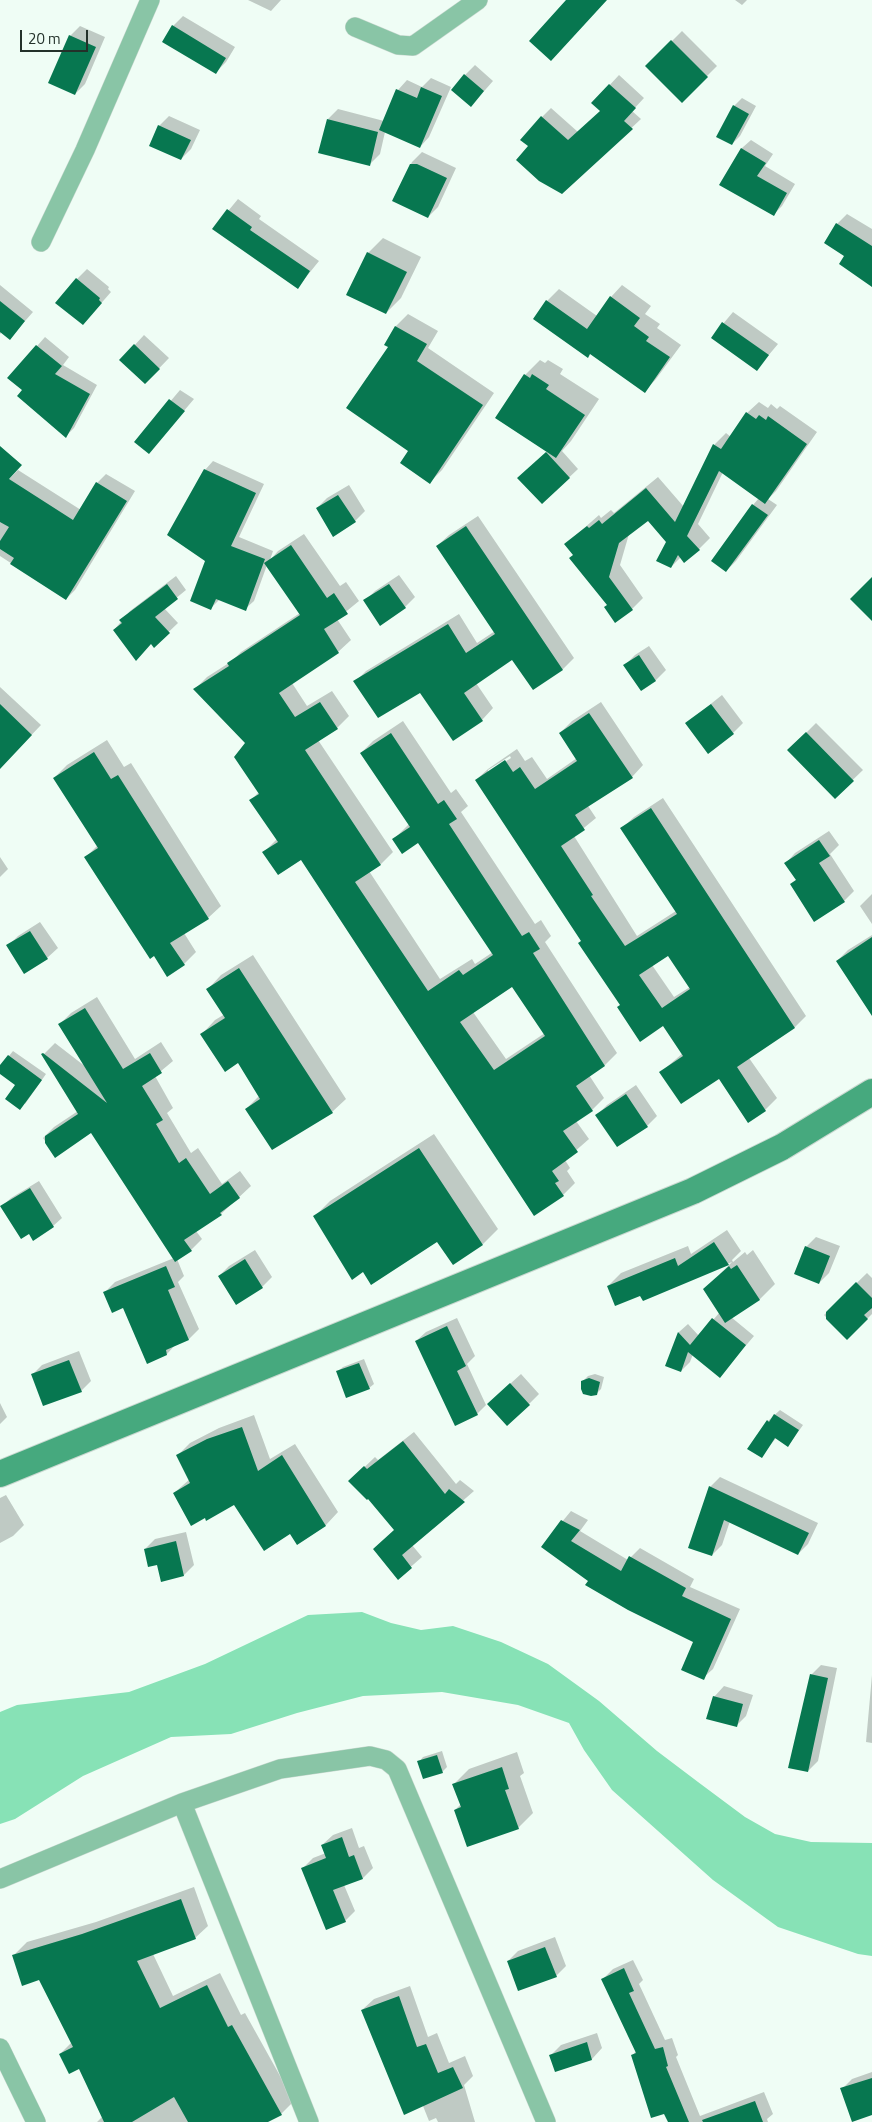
<!DOCTYPE html>
<html>
<head>
<meta charset="utf-8">
<style>
  body { margin:0 }
  #map { position:relative; width:872px; height:2122px; overflow:hidden; background:#effdf5; font-family:"Titillium Web",sans-serif }
  canvas { display:block }
  .scale { position:absolute; left:20px; top:30px; width:68px; height:22px; box-sizing:border-box; border:2px solid #23312a; border-top:0; padding-left:6px; font-size:15px; line-height:18px; white-space:nowrap; color:#23312a; -webkit-text-stroke:4px #effdf5; paint-order:stroke }
</style>
</head>
<body>
<div id="map">
<canvas width="872" height="2122"></canvas>
<div class="scale">20 m</div>
</div>
<script>
const c = document.querySelector('canvas').getContext('2d');
c.lineJoin = 'round';
function fillPath(path, color) {
  c.fillStyle = color;
  c.fill(path, 'evenodd');
}
function shape(rows) {
  const path = new Path2D();
  for (const r of rows) {
    path.moveTo(r[0], r[1]);
    for (let i = 2; i < r.length; i += 2) path.lineTo(r[i], r[i + 1]);
  }
  return path;
}
function trace(path, color, width, dash) {
  c.strokeStyle = color;
  c.lineWidth = width;
  c.lineCap = dash ? 'butt' : 'round';
  c.setLineDash(dash || []);
  c.stroke(path);
}
fillPath(shape([
  [362,1612,391,1623,421,1630,453,1626,501,1642,548,1664,599,1701,657,1751,698,1782,745,1817,775,1834,811,1842,872,1843,872,1956,858,1954,778,1927,713,1880,612,1790,584,1750,569,1723,518,1705,442,1692,363,1696,297,1713,231,1734,171,1737,83,1776,15,1819,0,1824,0,1712,17,1705,129,1692,205,1664,308,1615]
]), '#87e2b6');
fillPath(shape([
  [248,0,281,0,271,11],
  [735,0,747,0,742,5],
  [183,16,235,47,226,62,216,72,173,26],
  [80,26,105,37,85,84,75,94,70,36],
  [682,31,717,66,682,101,647,66],
  [475,65,493,81,471,106,465,75],
  [619,75,644,98,632,111,641,119,562,193,542,117,551,108,578,132,602,110,593,103],
  [431,78,451,87,429,137,420,147,385,132,380,154,370,164,328,119,338,109,384,121,398,90,407,80,422,87],
  [742,98,756,106,740,136,732,144,734,106],
  [169,116,200,130,191,149,181,159,159,126],
  [751,140,773,154,765,166,795,184,782,206,773,215,721,184,742,148],
  [422,152,456,168,438,207,428,217,393,200,412,162],
  [238,199,261,216,259,219,319,261,298,287,214,228],
  [847,214,872,229,872,285,846,255,837,224],
  [383,238,421,257,401,298,386,313,368,253],
  [87,269,109,287,108,289,111,292,83,324,77,279],
  [0,285,33,312,10,338,2,332,0,334],
  [622,285,651,306,645,314,660,324,657,328,681,345,656,379,645,391,547,301,559,289,597,316,611,297],
  [733,312,778,344,757,369,712,337],
  [408,314,438,331,428,348,494,393,442,470,430,482,410,450,390,347,386,344,396,326],
  [144,335,169,358,145,383,121,360],
  [45,337,69,357,63,365,97,385,74,428,66,436,24,390,9,378],
  [540,360,545,363,548,360,563,369,560,374,599,399,571,441,562,451,578,469,542,503,527,470,548,451,525,375],
  [180,390,194,399,149,452,136,442],
  [759,402,768,408,771,404,777,409,780,406,817,432,776,491,768,499,777,505,736,561,726,571,753,505,759,498,723,472,698,524,710,538,699,549,681,557,671,567,667,541,648,519,629,534,620,565,643,598,632,609,608,605,566,544,599,515,601,518,611,510,614,513,658,477,684,507,715,444,726,433,731,437,747,413],
  [213,461,264,484,239,537,273,551,270,560,278,551,304,534,340,586,346,582,359,601,337,619,351,640,338,652,292,683,307,706,332,691,349,716,337,728,318,740,393,852,381,864,369,871,440,979,472,959,475,964,493,952,418,842,394,839,409,824,361,753,373,741,403,721,451,793,456,789,468,806,461,812,535,924,541,920,551,936,545,942,617,1053,605,1065,589,1075,604,1098,592,1110,576,1121,589,1139,565,1160,570,1168,567,1171,575,1183,563,1195,301,858,264,852,277,839,251,800,259,792,247,743,195,689,207,677,232,661,241,652,300,613,267,565,254,601,245,609,220,599,211,608,207,560,205,470],
  [513,986,545,1033,506,1059,473,1012],
  [18,470,81,510,97,483,106,474,135,491,75,590,66,599,0,556,0,493,9,479],
  [349,485,365,511,355,521,317,508,327,498],
  [478,516,574,658,563,669,533,689,513,658,476,683,493,708,482,720,453,739,421,691,355,682,366,671,459,614,477,643,495,631,437,546,449,535],
  [399,575,415,597,405,607,365,601,375,591],
  [176,576,186,590,164,608,178,623,154,646,151,643,114,630,130,611],
  [649,646,666,670,656,680,641,690,625,665,635,655],
  [0,687,41,725,0,768],
  [722,695,743,723,733,733,687,723],
  [601,702,643,765,632,777,588,806,596,818,574,836,637,936,676,911,622,828,634,817,663,798,806,1016,795,1027,749,1058,777,1098,765,1110,719,1077,661,1072,683,1053,664,1025,621,1004,582,941,476,780,488,769,517,749,525,761,532,757,547,779,577,758,560,733,572,721],
  [510,756,511,758,488,773,488,770],
  [668,954,690,987,674,997,652,965],
  [816,723,863,770,835,797,789,750],
  [107,740,124,767,131,763,221,906,208,918,184,933,196,952,184,964,86,857,98,845,54,778,67,765],
  [829,831,839,845,830,854,854,891,844,901,815,920,791,884,797,879,786,863,795,853],
  [0,857,8,869,0,877],
  [872,894,872,924,860,906],
  [40,922,58,948,47,958,8,946,18,936],
  [872,935,872,1012,837,961,848,950],
  [253,955,346,1099,332,1112,246,1109,260,1095,238,1062,202,1034,215,1020,225,1014,208,989,221,975],
  [97,997,135,1059,161,1042,173,1061,155,1076,173,1108,167,1113,191,1153,198,1148,222,1184,240,1171,251,1186,221,1214,196,1231,202,1239,191,1250,177,1259,184,1276,178,1282,199,1329,189,1339,176,1344,167,1354,124,1307,105,1292,115,1282,174,1258,92,1132,55,1156,43,1138,54,1127,78,1111,43,1055,55,1043,86,1067,60,1024,71,1013],
  [13,1051,46,1074,25,1104,17,1085,0,1073,0,1067],
  [636,1085,657,1116,647,1126,597,1115,607,1105],
  [434,1134,498,1229,483,1244,438,1240,363,1271,315,1216,330,1201],
  [39,1181,62,1218,53,1226,29,1232,2,1206,11,1198],
  [727,1230,741,1251,732,1260,733,1262,745,1252,747,1255,753,1250,775,1284,760,1299,731,1317,754,1336,720,1376,693,1354,690,1362,681,1371,667,1365,679,1332,688,1324,699,1336,720,1312,720,1274,732,1262,643,1299,641,1294,608,1286,621,1273,688,1246,691,1254],
  [816,1237,840,1246,829,1273,819,1283,806,1247],
  [255,1250,272,1277,262,1287,219,1276,229,1266],
  [867,1273,872,1278,872,1314,847,1339,824,1315],
  [457,1318,475,1356,467,1364,486,1405,477,1414,416,1341,426,1332],
  [79,1351,91,1381,81,1391,32,1375,42,1365],
  [364,1359,374,1384,369,1388,338,1371,343,1367],
  [521,1374,539,1394,529,1404,499,1394],
  [595,1374,604,1377,601,1389,596,1394,583,1381,588,1376],
  [0,1403,7,1417,0,1424],
  [780,1410,803,1425,788,1446,776,1438,761,1457,749,1449,768,1421],
  [254,1415,270,1459,295,1444,338,1512,326,1525,297,1543,291,1532,234,1503,174,1493,190,1479,178,1455,190,1443,219,1428],
  [414,1432,456,1484,460,1480,474,1491,412,1545,422,1557,398,1578,395,1530,368,1497,350,1481,375,1457,378,1460],
  [720,1477,818,1523,808,1544,798,1554,730,1521,722,1545,712,1555,710,1487],
  [6,1495,24,1525,13,1536,0,1543,0,1498],
  [571,1511,588,1520,580,1531,628,1560,640,1548,694,1579,690,1587,740,1609,713,1669,703,1678,694,1641,590,1580,542,1546],
  [186,1532,194,1565,184,1575,162,1580,158,1563,145,1549,155,1539],
  [821,1665,837,1668,818,1761,808,1771,789,1767,811,1675],
  [872,1675,872,1743,866,1742],
  [724,1686,753,1695,746,1716,736,1726,714,1697],
  [442,1751,447,1767,442,1772,419,1762,423,1757],
  [517,1752,524,1773,520,1776,533,1813,518,1828,455,1810,461,1804,454,1784,469,1769],
  [352,1828,359,1848,364,1846,373,1868,363,1878,344,1885,355,1911,345,1921,303,1868,313,1858,326,1853,322,1845,333,1835],
  [194,1887,208,1926,195,1938,153,1954,173,1996,220,1973,241,2015,245,2013,294,2101,281,2114,266,2122,97,2122,103,2116,80,2067,60,2054,72,2042,40,1979,14,1955,27,1942,96,1922],
  [555,1937,566,1966,556,1976,508,1961,518,1951],
  [633,1960,643,1980,639,1984,665,2040,672,2038,678,2055,676,2057,700,2116,764,2092,773,2114,767,2119,768,2122,670,2122,633,2055,636,2051,603,1979,613,1969],
  [410,1986,428,2037,437,2033,449,2063,465,2056,473,2076,464,2085,475,2122,438,2122,436,2118,429,2121,423,2106,362,2010,374,1999],
  [597,2033,602,2048,592,2059,556,2070,551,2055,561,2045],
  [872,2072,872,2113,842,2089,852,2079]
]), '#0003');
fillPath(shape([
  [566,0,607,0,551,61,529,41],
  [172,25,226,58,216,74,162,42],
  [69,35,96,47,75,95,48,83],
  [671,40,708,77,682,103,645,66],
  [464,74,484,91,471,107,451,90],
  [609,84,636,108,624,121,633,129,562,194,539,181,516,160,528,146,520,140,541,116,568,140,600,111,591,103],
  [421,87,442,96,420,148,379,130,396,89,417,98],
  [733,105,749,114,732,145,716,137],
  [327,119,378,132,370,166,318,153],
  [158,125,191,140,181,160,149,146],
  [741,148,766,163,757,176,787,193,774,216,719,185],
  [410,164,417,164,447,178,428,218,392,201],
  [227,209,252,227,250,230,310,271,298,289,212,229],
  [836,223,872,246,872,287,839,264,844,256,824,243],
  [367,252,407,272,386,314,346,295],
  [76,278,100,298,99,300,102,303,83,325,55,303],
  [610,296,640,318,634,326,649,337,646,341,670,357,645,393,590,354,588,358,533,319,546,300,587,329],
  [0,301,25,321,10,340,0,332],
  [722,322,769,355,757,371,711,338],
  [395,326,427,344,417,361,483,405,430,484,400,463,408,451,346,408,388,347,384,345],
  [134,344,160,369,145,384,119,360],
  [36,345,62,366,55,374,90,394,66,438,17,396,22,390,7,378],
  [524,374,530,378,532,374,549,385,546,389,585,415,556,458,495,418],
  [169,399,185,411,149,454,134,442],
  [746,412,756,419,759,415,766,420,768,416,807,444,765,504,719,471,687,536,700,550,684,563,678,555,671,568,656,561,666,542,648,521,619,543,609,577,633,610,615,623,604,607,607,605,569,558,573,555,564,544,587,526,589,528,599,520,602,524,646,488,675,522,713,444,721,449],
  [0,446,22,465,9,479,73,520,96,482,127,501,66,600,10,564,14,558,0,549,0,541,9,527,0,522],
  [546,452,570,478,542,504,517,478],
  [204,469,256,493,231,546,265,559,246,611,216,599,211,610,190,601,205,561,167,535],
  [338,495,356,522,333,537,316,508],
  [752,504,768,515,726,572,711,561],
  [466,526,563,670,533,690,512,660,464,693,483,721,453,741,420,693,378,718,353,681,448,624,466,653,495,634,436,546],
  [291,545,327,598,334,593,348,614,324,629,339,653,279,693,295,717,320,702,338,729,305,750,381,865,355,882,428,991,459,970,463,975,493,955,418,843,402,854,392,839,410,827,360,753,391,733,438,804,444,800,457,819,449,824,522,936,529,932,540,949,533,953,605,1066,576,1086,593,1111,563,1131,578,1152,552,1171,559,1181,555,1183,564,1196,534,1216,301,860,278,875,262,852,278,842,249,800,259,794,234,757,245,743,193,689,229,666,227,663,300,615,264,563],
  [512,987,545,1036,494,1070,460,1022],
  [872,577,872,621,850,599],
  [167,584,178,599,155,617,170,633,154,648,151,644,136,661,113,630,122,623,119,620],
  [389,584,406,608,380,626,363,600],
  [639,655,656,681,641,691,623,665],
  [0,704,32,735,0,769],
  [711,704,734,734,708,754,685,723],
  [589,713,633,778,575,815,585,830,561,846,593,895,591,896,625,946,677,914,620,828,651,808,795,1028,737,1067,766,1111,748,1123,719,1079,681,1104,659,1072,683,1056,663,1026,640,1042,617,1007,620,1005,578,943,581,941,475,780,505,760,513,772,520,767,535,789,577,761,559,733],
  [668,956,690,989,662,1008,639,975],
  [806,732,854,781,835,799,787,750],
  [94,752,111,779,118,775,209,919,170,943,185,965,167,977,154,956,150,959,84,857,98,848,53,778],
  [819,840,830,856,819,863,845,902,814,922,790,884,796,880,784,863],
  [30,931,48,959,24,974,6,945],
  [872,937,872,1016,836,961],
  [239,968,333,1113,272,1150,245,1109,260,1099,238,1063,225,1072,200,1034,225,1018,206,989],
  [85,1008,123,1069,150,1053,162,1073,142,1086,163,1120,156,1124,179,1163,186,1158,210,1194,228,1181,240,1198,220,1213,222,1215,184,1240,192,1251,175,1262,91,1133,55,1158,45,1143,45,1136,78,1114,41,1054,43,1053,107,1103,58,1024],
  [8,1055,42,1080,20,1110,5,1099,15,1085,0,1074,0,1065],
  [626,1094,648,1127,617,1147,595,1115],
  [419,1148,483,1245,453,1265,437,1242,371,1285,363,1272,352,1280,313,1216],
  [30,1188,54,1227,33,1241,29,1234,21,1239,0,1206],
  [714,1242,729,1265,643,1301,640,1296,615,1306,607,1286,675,1258,678,1266],
  [805,1246,830,1256,819,1284,794,1274],
  [245,1259,263,1288,236,1305,218,1276],
  [737,1265,760,1300,725,1323,703,1289,729,1266,731,1269],
  [166,1266,175,1287,168,1290,189,1340,166,1350,167,1355,147,1364,123,1308,112,1313,103,1292],
  [856,1282,872,1298,872,1308,864,1315,868,1319,847,1340,826,1319,826,1312],
  [712,1318,746,1345,720,1378,688,1352,681,1372,665,1366,678,1332,690,1345],
  [447,1326,466,1366,457,1371,478,1415,455,1426,415,1341],
  [69,1360,82,1392,43,1406,31,1374],
  [359,1363,370,1389,346,1398,336,1371],
  [589,1378,600,1382,597,1395,591,1396,583,1394,581,1389,581,1381],
  [510,1383,530,1405,507,1426,487,1404],
  [774,1414,799,1430,788,1447,775,1438,762,1458,747,1449,767,1420,769,1422],
  [242,1427,258,1471,282,1455,326,1526,297,1545,290,1534,264,1551,234,1505,206,1521,205,1518,191,1526,173,1493,190,1483,176,1455,207,1439],
  [403,1441,445,1494,449,1489,465,1502,402,1555,412,1568,398,1580,373,1549,394,1530,368,1499,367,1500,348,1481,364,1466,367,1469],
  [709,1486,809,1533,798,1555,724,1520,712,1556,688,1548],
  [561,1520,580,1530,571,1541,621,1571,629,1556,686,1588,682,1596,731,1619,704,1680,681,1670,693,1642,628,1610,585,1585,588,1581,541,1547],
  [176,1541,184,1576,161,1582,157,1565,148,1567,144,1549],
  [810,1674,828,1678,808,1772,788,1768],
  [713,1696,743,1704,737,1727,706,1719],
  [437,1755,443,1773,423,1779,417,1761],
  [502,1767,509,1789,505,1790,519,1829,467,1847,454,1810,461,1807,452,1784],
  [342,1837,349,1857,354,1855,363,1879,333,1890,346,1922,326,1930,301,1868,326,1858,321,1845],
  [181,1899,196,1939,137,1961,160,2008,207,1985,228,2027,232,2025,282,2115,268,2122,188,2122,174,2097,132,2122,104,2122,79,2069,69,2074,59,2054,73,2047,39,1980,22,1986,12,1955,82,1934],
  [545,1947,557,1977,518,1991,507,1961],
  [624,1968,634,1991,629,1993,655,2049,663,2047,668,2066,666,2067,689,2122,668,2122,664,2114,651,2118,631,2055,636,2053,601,1979],
  [399,1996,417,2047,426,2044,438,2073,453,2067,463,2088,404,2115,361,2010],
  [587,2042,592,2060,555,2072,549,2055],
  [872,2078,872,2115,852,2122,840,2088],
  [755,2101,763,2122,703,2122,702,2120]
]), '#077750');
const minor = shape([
  [355,27,398,45,413,46,478,0],
  [41,242,85,150,150,0],
  [182,1803,309,2122],
  [0,1879,182,1803,280,1769,370,1756,386,1760,397,1769,546,2122],
  [0,2048,36,2122]
]);
const secondary = shape([
  [0,1474,693,1191,782,1147,872,1092]
]);
trace(minor, '#cad8d0', 20);
trace(secondary, '#cad8d0', 28);
trace(minor, '#89c5a6', 19);
trace(secondary, '#46a97e', 26);
</script>
</body>
</html>
